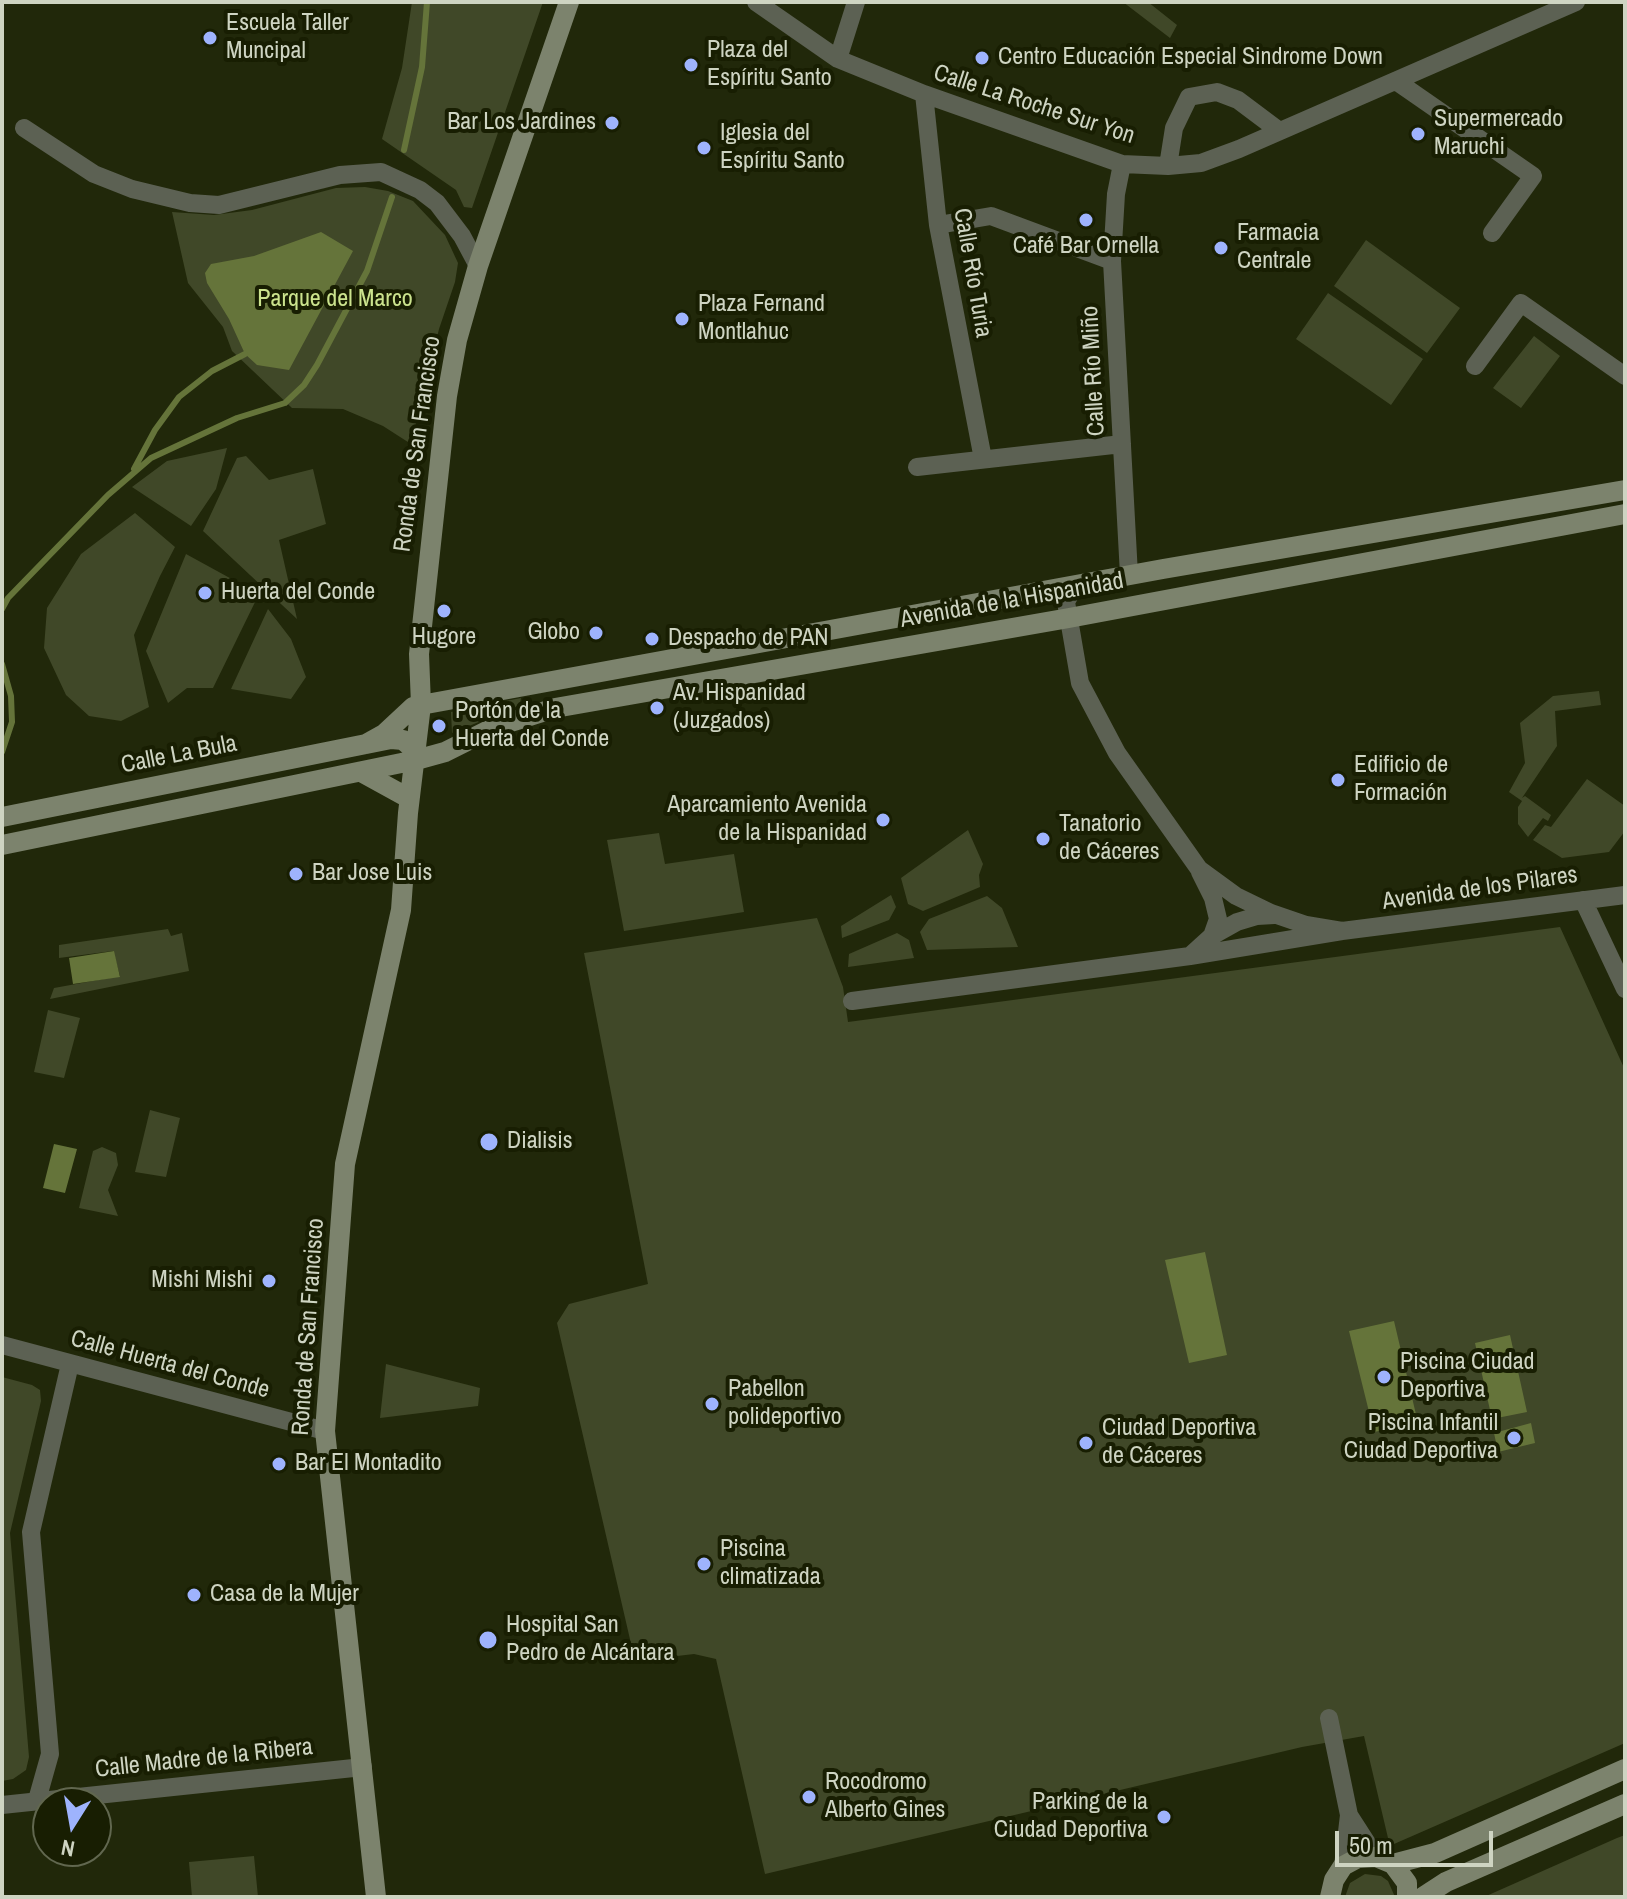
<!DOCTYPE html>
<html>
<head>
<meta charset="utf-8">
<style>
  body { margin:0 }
  #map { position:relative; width:1627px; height:1899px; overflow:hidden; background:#21280a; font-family:"Archivo Narrow",sans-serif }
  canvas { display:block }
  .frame { position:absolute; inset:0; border:4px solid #ced4c2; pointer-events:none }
  .north { position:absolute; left:32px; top:1787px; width:80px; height:80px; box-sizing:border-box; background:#181e02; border:2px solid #61674f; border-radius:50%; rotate:191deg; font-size:22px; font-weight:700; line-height:32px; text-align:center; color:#ced4c2 }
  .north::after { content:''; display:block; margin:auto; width:28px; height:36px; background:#9eb3fd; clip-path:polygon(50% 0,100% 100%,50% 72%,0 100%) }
  .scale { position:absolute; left:1335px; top:1831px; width:158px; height:36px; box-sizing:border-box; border:4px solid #ced4c2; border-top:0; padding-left:10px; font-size:24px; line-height:28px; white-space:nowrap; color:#ced4c2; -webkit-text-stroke:6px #181e02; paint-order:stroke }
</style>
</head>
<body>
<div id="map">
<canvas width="1627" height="1899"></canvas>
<div class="frame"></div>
<div class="north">N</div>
<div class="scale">50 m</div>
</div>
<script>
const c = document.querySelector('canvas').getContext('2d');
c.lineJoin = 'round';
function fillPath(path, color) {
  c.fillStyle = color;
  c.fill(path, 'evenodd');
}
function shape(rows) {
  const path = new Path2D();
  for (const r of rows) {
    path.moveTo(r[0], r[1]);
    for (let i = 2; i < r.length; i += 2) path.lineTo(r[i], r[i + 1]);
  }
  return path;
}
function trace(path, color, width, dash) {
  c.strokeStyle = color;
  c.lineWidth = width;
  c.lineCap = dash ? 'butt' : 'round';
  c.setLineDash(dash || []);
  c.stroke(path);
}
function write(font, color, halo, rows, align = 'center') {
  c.font = font + ' "Archivo Narrow",sans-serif';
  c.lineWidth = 8;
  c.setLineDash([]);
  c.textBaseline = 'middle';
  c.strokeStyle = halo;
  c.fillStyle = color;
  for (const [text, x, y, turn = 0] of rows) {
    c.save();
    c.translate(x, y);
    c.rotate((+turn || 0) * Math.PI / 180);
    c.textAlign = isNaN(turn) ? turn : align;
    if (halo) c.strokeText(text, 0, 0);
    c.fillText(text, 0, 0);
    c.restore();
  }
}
fillPath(shape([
  [412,2,543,2,472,208,464,207,456,190,382,139,402,68],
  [1123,2,1148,2,1177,25,1170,38],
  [365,187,388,191,413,201,445,235,458,263,455,282,439,329,411,444,383,426,343,409,292,408,232,351,223,327,188,283,172,212,214,215,252,210,336,188],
  [1366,240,1460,308,1427,353,1334,286],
  [1328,293,1423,359,1391,405,1296,339],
  [1534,336,1560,356,1521,408,1493,388],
  [227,448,216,489,191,526,132,487,167,461],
  [246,456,269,480,313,469,326,524,279,540,297,619,203,531,237,458],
  [135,513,175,547,160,576,134,635,149,707,121,721,89,716,66,695,44,648,47,608,81,554],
  [186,554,259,594,213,688,187,688,168,703,146,651],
  [268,609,291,639,306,677,291,699,231,689],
  [1599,691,1601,705,1555,711,1557,746,1522,798,1525,796,1551,815,1548,821,1543,818,1528,837,1518,824,1518,807,1522,801,1509,792,1525,763,1520,723,1553,696],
  [521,698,520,705,452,733,451,712],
  [1587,779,1625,806,1625,831,1609,852,1562,858,1533,840,1545,825,1551,827],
  [968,830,983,864,979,875,980,887,923,911,908,904,901,878],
  [659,833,665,864,734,854,744,912,624,931,607,840],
  [891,895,896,907,889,920,842,938,841,926],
  [987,896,1002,908,1018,947,927,950,920,932,929,919],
  [817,918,843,987,848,1022,1560,927,1625,1070,1625,1743,1394,1844,1388,1838,1364,1736,1302,1747,765,1874,716,1659,694,1654,635,1661,557,1323,569,1304,648,1284,584,953],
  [168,929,171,936,182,933,189,971,50,999,54,988,120,976,113,951,59,958,59,945],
  [897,933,909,940,914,958,848,967,849,954],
  [48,1010,80,1018,64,1078,34,1072],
  [150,1110,180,1118,166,1177,135,1172],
  [102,1147,116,1153,118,1165,108,1190,118,1216,79,1208,93,1151],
  [386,1364,480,1388,478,1406,380,1418],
  [2,1377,32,1385,40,1390,41,1401,10,1533,29,1757,26,1770,13,1779,2,1781],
  [1625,1835,1625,1897,1484,1897,1617,1838],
  [254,1856,258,1897,192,1897,189,1862],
  [1365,1874,1381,1876,1388,1881,1395,1897,1345,1897,1350,1883]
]), '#404828');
fillPath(shape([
  [321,232,353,251,289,370,257,365,245,354,229,319,207,283,205,273,211,264,254,256],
  [114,951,120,977,73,984,69,958],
  [54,1144,77,1149,65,1193,43,1188],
  [1205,1252,1227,1355,1189,1363,1165,1260],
  [1394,1321,1418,1423,1374,1432,1349,1331],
  [1510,1335,1527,1412,1492,1419,1475,1343],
  [1531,1423,1535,1443,1498,1452,1494,1433]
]), '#65743a');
trace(shape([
  [404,150,422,67,427,2],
  [134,469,155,430,179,397,212,371,245,354],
  [2,609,8,598,108,495,151,458,237,418,285,403,304,385,317,365,367,271,392,197],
  [2,664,11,696,12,722,2,752]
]), '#65743a', 6);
trace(shape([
  [756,2,838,59,924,94,1122,164,1168,166,1201,163,1239,149,1576,2],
  [838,59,856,2],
  [1396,81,1533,176,1492,233],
  [924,94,938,225,983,459],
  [24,128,94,174,132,189,190,203,219,205,340,175,381,172,420,190,437,203,462,236,478,266],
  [1122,164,1116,194,1112,261,1129,575],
  [1168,166,1174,128,1189,97,1217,92,1238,100,1278,130],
  [938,225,991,216,1112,261],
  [1475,366,1521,303,1625,376],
  [917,467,1122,444],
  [1074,587,1066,602,1080,683,1117,753,1199,869,1236,896,1271,913,1306,925,1342,931],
  [1583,900,1625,989],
  [1212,936,1237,922,1257,916,1274,915],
  [1190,956,1342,931,1625,895],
  [852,1001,1190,956,1212,936,1218,919,1213,898,1200,872],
  [2,1345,325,1431],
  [1329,1718,1349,1815,1343,1866],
  [37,1800,50,1754,31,1532,70,1364],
  [2,1805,363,1767],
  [1349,1815,1376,1857]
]), '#5c6153', 18);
trace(shape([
  [366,744,384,734,413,707,421,705,1163,569,1625,490],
  [363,773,403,795],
  [2,817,391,739,403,740,411,747,416,760],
  [2,845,416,760,445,752,495,727,555,708,1069,618,1625,514],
  [1393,1864,1435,1853,1625,1769],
  [376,1897,325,1431,345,1164,401,910,408,813,421,705,419,654,447,396,457,340,478,266,569,2],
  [1330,1897,1334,1880,1343,1866,1358,1858,1376,1857,1393,1864,1407,1883,1407,1897],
  [1423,1897,1446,1882,1625,1804]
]), '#7c836d', 20);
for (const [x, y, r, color] of [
  [210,38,8,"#9eb3fd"],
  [982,58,8,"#9eb3fd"],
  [691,65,8,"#9eb3fd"],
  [612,123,8,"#9eb3fd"],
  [1418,134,8,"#9eb3fd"],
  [704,148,8,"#9eb3fd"],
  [1086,220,8,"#9eb3fd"],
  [1221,248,8,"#9eb3fd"],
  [682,319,8,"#9eb3fd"],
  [205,593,8,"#9eb3fd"],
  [444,611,8,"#9eb3fd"],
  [596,633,8,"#9eb3fd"],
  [652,639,8,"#9eb3fd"],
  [657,708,8,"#9eb3fd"],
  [439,726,8,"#9eb3fd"],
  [1338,780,8,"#9eb3fd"],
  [883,820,8,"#9eb3fd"],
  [1043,839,8,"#9eb3fd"],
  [296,874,8,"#9eb3fd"],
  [489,1142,10,"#9eb3fd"],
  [269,1281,8,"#9eb3fd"],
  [1384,1377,8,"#9eb3fd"],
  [712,1404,8,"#9eb3fd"],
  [1514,1438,8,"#9eb3fd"],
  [1086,1443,8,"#9eb3fd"],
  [279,1464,8,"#9eb3fd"],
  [704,1564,8,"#9eb3fd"],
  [194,1595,8,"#9eb3fd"],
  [488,1640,10,"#9eb3fd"],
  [809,1797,8,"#9eb3fd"],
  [1164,1817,8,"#9eb3fd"]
]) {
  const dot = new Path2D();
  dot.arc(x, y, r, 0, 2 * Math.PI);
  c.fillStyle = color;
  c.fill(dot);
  trace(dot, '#181e02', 3);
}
write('24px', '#ced4c2', '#181e02', [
  ["Escuela Taller",226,24],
  ["Muncipal",226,52],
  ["Plaza del",707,51],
  ["Espíritu Santo",707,79],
  ["Centro Educación Especial Sindrome Down",998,58],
  ["Supermercado",1434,120],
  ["Maruchi",1434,148],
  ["Bar Los Jardines",596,123,"right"],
  ["Iglesia del",720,134],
  ["Espíritu Santo",720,162],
  ["Farmacia",1237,234],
  ["Centrale",1237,262],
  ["Café Bar Ornella",1086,247,"center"],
  ["Plaza Fernand",698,305],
  ["Montlahuc",698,333],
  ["Huerta del Conde",221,593],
  ["Globo",580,633,"right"],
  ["Hugore",444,638,"center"],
  ["Despacho de PAN",668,639],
  ["Av. Hispanidad",673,694],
  ["(Juzgados)",673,722],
  ["Portón de la",455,712],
  ["Huerta del Conde",455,740],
  ["Edificio de",1354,766],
  ["Formación",1354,794],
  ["Aparcamiento Avenida",867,806,"right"],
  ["de la Hispanidad",867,834,"right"],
  ["Tanatorio",1059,825],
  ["de Cáceres",1059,853],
  ["Bar Jose Luis",312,874],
  ["Dialisis",507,1142],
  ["Mishi Mishi",253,1281,"right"],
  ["Piscina Ciudad",1400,1363],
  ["Deportiva",1400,1391],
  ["Pabellon",728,1390],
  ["polideportivo",728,1418],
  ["Piscina Infantil",1498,1424,"right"],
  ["Ciudad Deportiva",1498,1452,"right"],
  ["Ciudad Deportiva",1102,1429],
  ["de Cáceres",1102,1457],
  ["Bar El Montadito",295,1464],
  ["Piscina",720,1550],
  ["climatizada",720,1578],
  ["Casa de la Mujer",210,1595],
  ["Hospital San",506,1626],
  ["Pedro de Alcántara",506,1654],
  ["Rocodromo",825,1783],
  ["Alberto Gines",825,1811],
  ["Parking de la",1148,1803,"right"],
  ["Ciudad Deportiva",1148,1831,"right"]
], 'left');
write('24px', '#ced4c2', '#181e02', [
  ["Calle La Roche Sur Yon",1034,105,18],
  ["Calle Río Turia",972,273,80],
  ["Calle Río Miño",1094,371,-93],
  ["Ronda de San Francisco",418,444,-82],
  ["Avenida de la Hispanidad",1012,601,-10],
  ["Calle La Bula",179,755,-11],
  ["Avenida de los Pilares",1480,889,-8],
  ["Ronda de San Francisco",309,1327,-86],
  ["Calle Huerta del Conde",170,1365,15],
  ["Calle Madre de la Ribera",204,1759,-6]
]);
write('24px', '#cbe38d', '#181e02', [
  ["Parque del Marco",335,300]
]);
</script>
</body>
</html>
